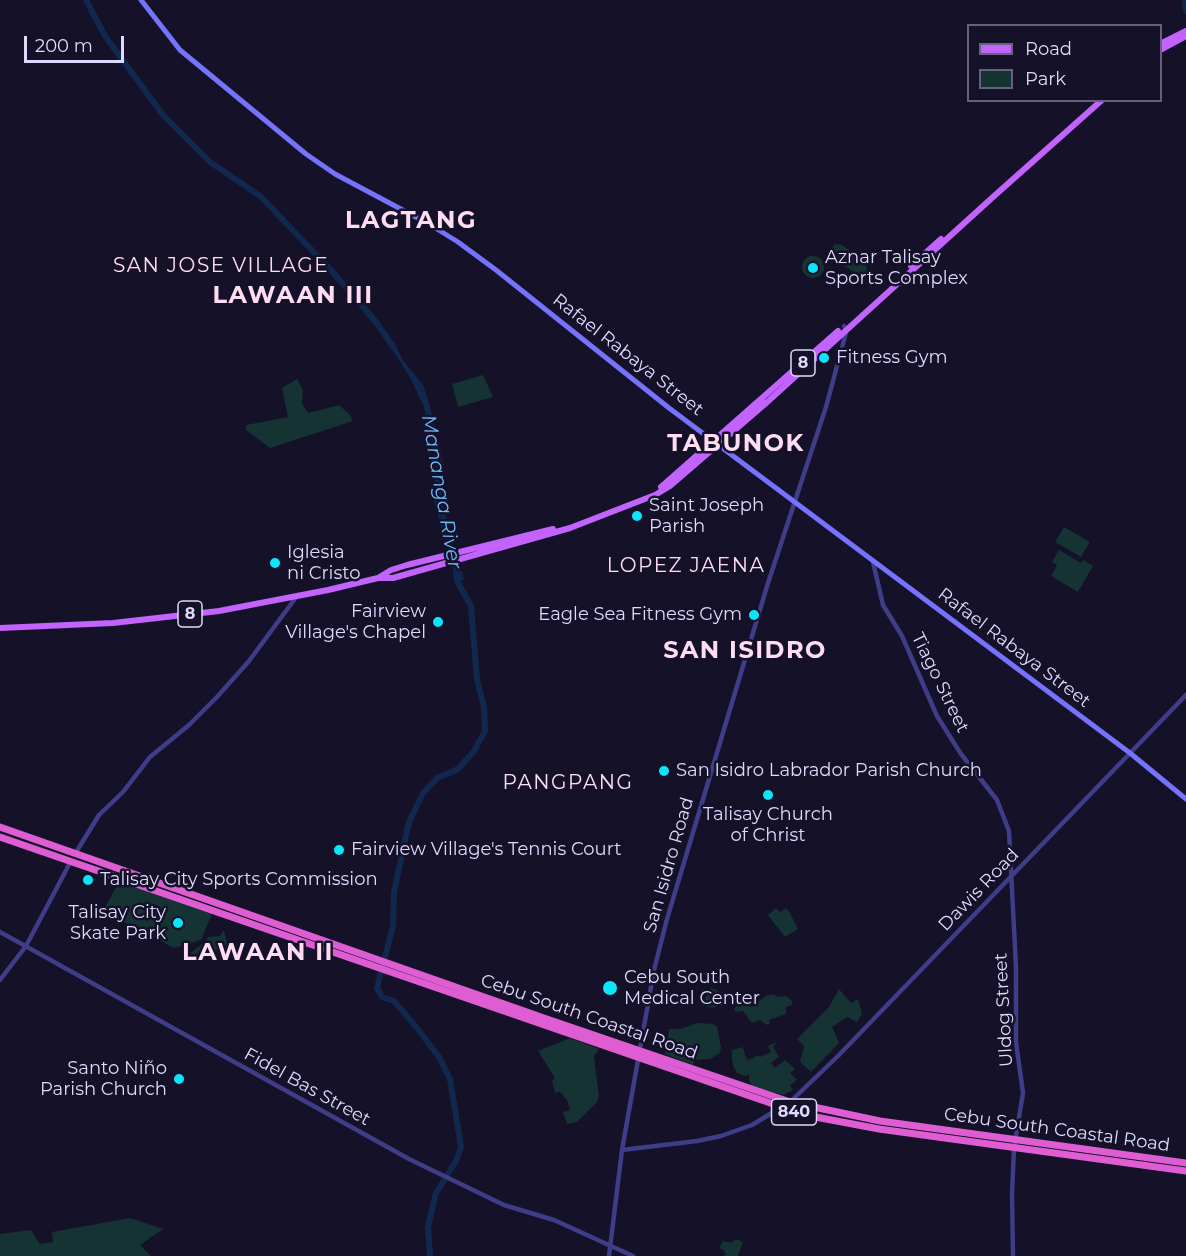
<!DOCTYPE html>
<html>
<head>
<meta charset="utf-8">
<style>
  body { margin:0 }
  #map { position:relative; width:1186px; height:1256px; overflow:hidden; background:#151129; font-family:Montserrat,sans-serif }
  canvas { display:block }
  .legend { position:absolute; left:967px; top:24px; width:195px; height:78px; box-sizing:border-box; background:#151129; border:2px solid #65617e; margin:0; padding:8px 10px; list-style:none; font-size:18px; color:#dedafe }
  .legend li { display:flex; align-items:center; gap:12px; height:30px }
  .legend b { width:30px; border:2px solid #65617e }
  .scale { position:absolute; left:24px; top:36px; width:100px; height:27px; box-sizing:border-box; border:3px solid #dedafe; border-top:0; padding-left:8px; font-size:18px; line-height:21px; white-space:nowrap; color:#dedafe; -webkit-text-stroke:4px #151129; paint-order:stroke }
</style>
</head>
<body>
<div id="map">
<canvas width="1186" height="1256"></canvas>
<ul class="legend">
<li><b style="height:8px;background:#c163fc"></b>Road</li>
<li><b style="height:16px;background:#143332"></b>Park</li>
</ul>
<div class="scale">200 m</div>
</div>
<script>
const c = document.querySelector('canvas').getContext('2d');
c.lineJoin = 'round';
function fillPath(path, color) {
  c.fillStyle = color;
  c.fill(path, 'evenodd');
}
function shape(rows) {
  const path = new Path2D();
  for (const r of rows) {
    if (r.length === 3) {
      path.moveTo(r[0] + r[2], r[1]);
      path.arc(r[0], r[1], r[2], 0, 2 * Math.PI);
      continue;
    }
    path.moveTo(r[0], r[1]);
    for (let i = 2; i < r.length; i += 2) path.lineTo(r[i], r[i + 1]);
  }
  return path;
}
function trace(path, color, width, dash) {
  c.strokeStyle = color;
  c.lineWidth = width;
  c.lineCap = dash ? 'butt' : 'round';
  c.setLineDash(dash || []);
  c.stroke(path);
}
function write(font, color, halo, rows, align = 'center') {
  c.font = font + ' Montserrat,sans-serif';
  c.lineWidth = 5;
  c.setLineDash([]);
  c.textBaseline = 'middle';
  c.strokeStyle = halo;
  c.fillStyle = color;
  for (const [text, x, y, turn = 0] of rows) {
    c.save();
    c.translate(x, y);
    c.rotate((+turn || 0) * Math.PI / 180);
    c.textAlign = isNaN(turn) ? turn : align;
    if (halo) c.strokeText(text, 0, 0);
    c.fillText(text, 0, 0);
    c.restore();
  }
}
fillPath(shape([
  [835,244,842,245,861,258,866,264,867,270,866,275,859,276,836,260,831,254,831,249],
  [813,267,11],
  [483,375,493,397,458,407,452,384],
  [297,379,303,390,302,403,308,413,339,405,350,415,353,421,270,448,246,430,246,425,288,417,282,388],
  [1064,527,1090,542,1081,557,1055,542],
  [1059,550,1081,563,1083,560,1093,566,1078,592,1051,576,1057,565,1052,562],
  [119,882,212,914,201,940,174,948,103,911],
  [776,908,780,912,786,908,789,911,798,929,785,937,768,915],
  [224,930,228,948,188,955,206,941,208,937,220,936],
  [711,988,719,991,720,996,714,998,717,1005,716,1008,702,1006,699,999,705,999,707,995,705,992],
  [839,989,851,1003,858,999,862,1014,857,1022,847,1017,832,1027,839,1043,811,1072,800,1062,804,1046,797,1039,829,1007],
  [774,994,777,997,786,996,792,1001,792,1005,786,1007,786,1014,769,1020,770,1023,767,1025,760,1020,752,1023,743,1011,736,1012,734,1009,744,998,751,1007,766,996],
  [697,1023,713,1024,717,1027,721,1047,720,1053,710,1059,695,1060,693,1065,665,1054,669,1029,680,1029],
  [570,1038,599,1049,594,1056,599,1096,597,1102,577,1122,567,1124,563,1112,570,1110,567,1100,560,1092,555,1093,552,1081,555,1078,538,1051],
  [777,1042,773,1047,779,1057,771,1063,775,1068,785,1060,795,1069,790,1073,797,1080,790,1085,793,1090,783,1095,753,1087,749,1081,749,1074,746,1076,737,1073,733,1066,732,1058,732,1050,743,1047,745,1055,748,1060,759,1055,760,1057,771,1052,768,1046],
  [130,1218,163,1229,140,1245,151,1256,0,1256,0,1234,31,1230,40,1244,53,1242,52,1232],
  [736,1239,743,1242,738,1256,723,1256,726,1255,724,1250,719,1248,723,1241,731,1243]
]), '#143332');
fillPath(shape([
  [393,341,403,360,423,385,427,396,442,453,442,502,464,580,454,583,455,577,434,502,436,462,424,407,411,379,388,343]
]), '#10284e');
trace(shape([
  [86,0,105,36,163,115,210,162,260,196,331,270,376,322,394,348],
  [1185,0,1186,11],
  [430,1256,428,1227,436,1193,456,1161,461,1147,450,1079,439,1057,417,1028,394,1001,382,997,377,988,393,926,394,892,409,822,423,793,437,778,458,769,474,751,485,731,484,708,477,679,471,606,458,583,456,574]
]), '#10284e', 6);
trace(shape([
  [873,562,883,605,902,636,937,716,961,754,997,800,1009,831,1016,967,1016,1042,1023,1093,1014,1148,1012,1194,1013,1256],
  [75,854,99,815,123,792,150,757,189,725,217,697,249,661,297,596],
  [0,932,409,1159,504,1205,554,1220,633,1256],
  [0,980,26,946,71,861],
  [790,1102,838,1056,1186,695],
  [622,1150,697,1141,721,1136,752,1125,780,1108],
  [609,1256,622,1150,654,970,667,919,768,583,826,407,847,329,844,326]
]), '#3f3d87', 4.5);
trace(shape([
  [141,0,180,50,306,154,335,174,429,224,458,242,496,270,669,408,1130,753,1186,799]
]), '#7573fc', 5);
trace(shape([
  [1160,44,1186,31],
  [1160,50,1186,36],
  [911,266,941,239],
  [661,487,838,331],
  [378,578,391,570,407,565,553,529],
  [0,628,113,623,219,611,328,590,378,578,393,578,570,528,655,495,670,486,765,404,993,197,1102,100]
]), '#c163fc', 6);
trace(shape([
  [0,827,544,1018,790,1102,880,1121,1186,1163],
  [0,837,805,1115,879,1129,1186,1171]
]), '#de5dd2', 7);
trace(shape([
  [668,484,763,402]
]), '#c163fc', 6);
for (const [x, y, r, color] of [
  [813,268,6,"#0ae5fa"],
  [824,358,6,"#0ae5fa"],
  [637,516,6,"#0ae5fa"],
  [275,563,6,"#0ae5fa"],
  [754,615,6,"#0ae5fa"],
  [438,622,6,"#0ae5fa"],
  [664,771,6,"#0ae5fa"],
  [768,795,6,"#0ae5fa"],
  [339,850,6,"#0ae5fa"],
  [88,880,6,"#0ae5fa"],
  [178,923,6,"#0ae5fa"],
  [610,988,8,"#0ae5fa"],
  [179,1079,6,"#0ae5fa"]
]) {
  const dot = new Path2D();
  dot.arc(x, y, r, 0, 2 * Math.PI);
  c.fillStyle = color;
  c.fill(dot);
  trace(dot, '#151129', 2);
}
for (const [x, y, w] of [
  [803,363,24],
  [190,614,24],
  [794,1112,45]
]) {
  const box = new Path2D();
  box.roundRect(x - w / 2, y - 13, w, 26, 4.5);
  c.fillStyle = '#151129';
  c.fill(box);
  trace(box, '#dedafe', 1.5);
}
write('bold 16px', '#dedafe', null, [
  ["8",803,363],
  ["8",190,614],
  ["840",794,1112]
]);
write('18px', '#dedafe', '#151129', [
  ["Aznar Talisay",825,258],
  ["Sports Complex",825,279],
  ["Fitness Gym",836,358],
  ["Saint Joseph",649,506],
  ["Parish",649,527],
  ["Iglesia",287,553],
  ["ni Cristo",287,574],
  ["Fairview",426,612,"right"],
  ["Village's Chapel",426,633,"right"],
  ["Eagle Sea Fitness Gym",742,615,"right"],
  ["San Isidro Labrador Parish Church",676,771],
  ["Talisay Church",768,815,"center"],
  ["of Christ",768,836,"center"],
  ["Fairview Village's Tennis Court",351,850],
  ["Talisay City Sports Commission",100,880],
  ["Talisay City",166,913,"right"],
  ["Skate Park",166,934,"right"],
  ["Cebu South",624,978],
  ["Medical Center",624,999],
  ["Santo Niño",167,1069,"right"],
  ["Parish Church",167,1090,"right"]
], 'left');
write('18px', '#dedafe', '#151129', [
  ["Rafael Rabaya Street",628,355,38],
  ["Rafael Rabaya Street",1014,648,37],
  ["Tiago Street",940,683,64],
  ["San Isidro Road",669,865,-74],
  ["Dawis Road",979,890,-46],
  ["Uldog Street",1004,1010,-93],
  ["Cebu South Coastal Road",589,1017,19],
  ["Fidel Bas Street",307,1087,29],
  ["Cebu South Coastal Road",1057,1130,8]
]);
c.letterSpacing = '1.5px';
write('20px', '#fedcf2', '#151129', [
  ["SAN JOSE VILLAGE",221,266],
  ["LOPEZ JAENA",686,566],
  ["PANGPANG",568,783]
]);
c.letterSpacing = '0px';
write('italic 20px', '#6abafc', '#151129', [
  ["Mananga River",441,492,80]
]);
c.letterSpacing = '1.5px';
write('bold 24px', '#fedcf2', '#151129', [
  ["LAGTANG",411,221],
  ["LAWAAN III",293,296],
  ["TABUNOK",736,444],
  ["SAN ISIDRO",745,651],
  ["LAWAAN II",258,953]
]);
c.letterSpacing = '0px';
</script>
</body>
</html>
